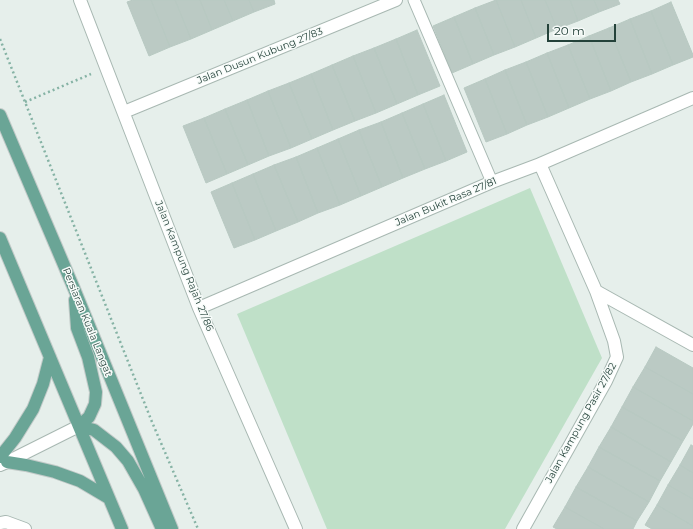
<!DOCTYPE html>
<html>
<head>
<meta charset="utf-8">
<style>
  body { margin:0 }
  #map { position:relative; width:693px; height:529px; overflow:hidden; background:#e6efeb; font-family:Montserrat,sans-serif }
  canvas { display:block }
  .scale { position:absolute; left:547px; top:24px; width:69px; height:18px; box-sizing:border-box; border:2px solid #24423a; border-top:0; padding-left:5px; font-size:12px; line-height:14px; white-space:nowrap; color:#24423a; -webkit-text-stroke:3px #f7fbf9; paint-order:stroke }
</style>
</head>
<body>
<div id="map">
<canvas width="693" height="529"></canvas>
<div class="scale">20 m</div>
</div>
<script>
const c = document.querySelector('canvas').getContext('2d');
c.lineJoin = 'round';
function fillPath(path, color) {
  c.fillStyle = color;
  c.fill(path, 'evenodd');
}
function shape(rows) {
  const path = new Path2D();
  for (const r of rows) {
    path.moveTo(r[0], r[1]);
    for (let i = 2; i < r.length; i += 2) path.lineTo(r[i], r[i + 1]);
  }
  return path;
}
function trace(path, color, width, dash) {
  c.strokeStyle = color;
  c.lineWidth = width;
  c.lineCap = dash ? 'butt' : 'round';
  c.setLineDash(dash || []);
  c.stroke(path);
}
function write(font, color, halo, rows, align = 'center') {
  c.font = font + ' Montserrat,sans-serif';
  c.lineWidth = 3;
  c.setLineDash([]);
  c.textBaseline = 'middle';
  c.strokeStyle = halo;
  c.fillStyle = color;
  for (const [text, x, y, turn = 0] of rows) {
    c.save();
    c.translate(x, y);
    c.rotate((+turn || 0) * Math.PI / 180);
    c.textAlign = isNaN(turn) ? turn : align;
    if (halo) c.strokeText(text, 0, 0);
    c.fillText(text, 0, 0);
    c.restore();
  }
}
fillPath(shape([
  [530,188,602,358,505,529,327,529,237,314]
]), '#bfe0c8');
const building = shape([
  [133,0,151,0,170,47,149,56,127,2,133,0],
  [151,0,175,0,191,39,170,47,151,0],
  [175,0,200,0,212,30,191,39,175,0],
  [200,0,224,0,233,21,212,30,200,0],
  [224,0,249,0,254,12,233,21,224,0],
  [249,0,274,0,275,4,254,12,249,0],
  [496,0,515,47,494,55,475,8,496,0],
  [496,0,521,0,536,38,515,47,496,0],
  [521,0,545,0,557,29,536,38,521,0],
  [545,0,570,0,578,21,557,29,545,0],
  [570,0,594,0,599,12,578,21,570,0],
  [594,0,618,0,620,4,599,12,594,0],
  [671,2,693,55,693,57,673,65,651,11,671,2],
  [475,8,494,55,473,64,454,17,475,8],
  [651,11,673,65,652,74,630,19,651,11],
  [454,17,473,64,452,73,433,26,454,17],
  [630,19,652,74,631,82,609,28,630,19],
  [609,28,631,82,611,91,589,36,609,28],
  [417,30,440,86,418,95,396,39,417,30],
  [589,36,611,91,590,99,568,45,589,36],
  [396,39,418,95,397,104,374,48,396,39],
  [568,45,590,99,569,108,547,53,568,45],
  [374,48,397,104,376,113,353,56,374,48],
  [547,53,569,108,548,117,526,62,547,53],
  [353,56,376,113,355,121,332,65,353,56],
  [526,62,548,117,527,125,505,70,526,62],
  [332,65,355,121,333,130,311,74,332,65],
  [505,70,527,125,507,134,485,79,505,70],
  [311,74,333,130,312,139,289,83,311,74],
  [485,79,507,134,486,142,464,88,485,79],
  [289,83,312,139,291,148,268,91,289,83],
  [268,91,291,148,269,156,247,100,268,91],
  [444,95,467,152,446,161,423,104,444,95],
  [247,100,269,156,248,165,225,109,247,100],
  [423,104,446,161,425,169,402,113,423,104],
  [225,109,248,165,227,174,204,118,225,109],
  [402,113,425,169,403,178,381,122,402,113],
  [204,118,227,174,206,183,183,126,204,118],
  [381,122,403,178,382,187,359,130,381,122],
  [359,130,382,187,361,196,338,139,359,130],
  [338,139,361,196,340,205,317,148,338,139],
  [317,148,340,205,318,213,296,157,317,148],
  [296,157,318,213,298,222,274,165,296,157],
  [274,165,298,222,276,231,253,174,274,165],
  [253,174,276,231,255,240,232,183,253,174],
  [232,183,255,240,234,248,211,192,232,183],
  [656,347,693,368,693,394,645,367,656,347],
  [645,367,693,394,693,421,633,387,645,367],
  [633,387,693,421,693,424,683,441,622,407,633,387],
  [622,407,683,441,671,462,611,427,622,407],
  [611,427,671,462,660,481,599,447,611,427],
  [691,445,693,446,693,473,680,465,691,445],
  [599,447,660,481,649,502,588,467,599,447],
  [680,465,693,473,693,499,668,485,680,465],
  [588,467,649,502,637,521,576,487,588,467],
  [668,485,693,499,693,526,657,505,668,485],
  [576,487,637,521,633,529,604,529,565,507,576,487],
  [657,505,693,526,693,529,652,529,645,525,657,505],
  [565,507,604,529,557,529,553,527,565,507]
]);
fillPath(building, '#bbcac4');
trace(building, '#b8c9c2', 1);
const lane = shape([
  [414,0,492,182]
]);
const street = shape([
  [80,0,199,308,296,529],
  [124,112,396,0],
  [540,164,596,291,693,345],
  [199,308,492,182,540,164,693,98],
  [0,465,7,462,79,426],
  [0,523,6,522,25,529],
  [523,529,606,381,617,357,614,341,596,291]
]);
const primary = shape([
  [0,115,75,291,172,529],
  [0,238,122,529],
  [75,300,77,328,88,357,96,392,95,404,89,417,79,426],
  [79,426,94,430,116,447,128,461,144,489,162,529],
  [0,457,15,438,33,409,43,384,50,357],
  [7,462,26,465,55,472,80,481,107,497]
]);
trace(lane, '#a8b8b2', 13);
trace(street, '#a8b8b2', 14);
trace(primary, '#c2cac8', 14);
trace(shape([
  [0,39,152,422,198,529],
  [25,102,91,74]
]), '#86b3a5', 2.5, [2, 3]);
trace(lane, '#fff', 11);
trace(street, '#fff', 12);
trace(primary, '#6aa596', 12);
write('10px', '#24423a', '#f7fbf9', [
  ["Jalan Dusun Kubung 27/83",260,56,-22],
  ["Jalan Bukit Rasa 27/81",446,202,-23],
  ["Jalan Kampung Rajah 27/86",184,266,68],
  ["Persiaran Kuala Langat",87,322,68],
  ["Jalan Kampung Pasir 27/82",581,423,-61]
]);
</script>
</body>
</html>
